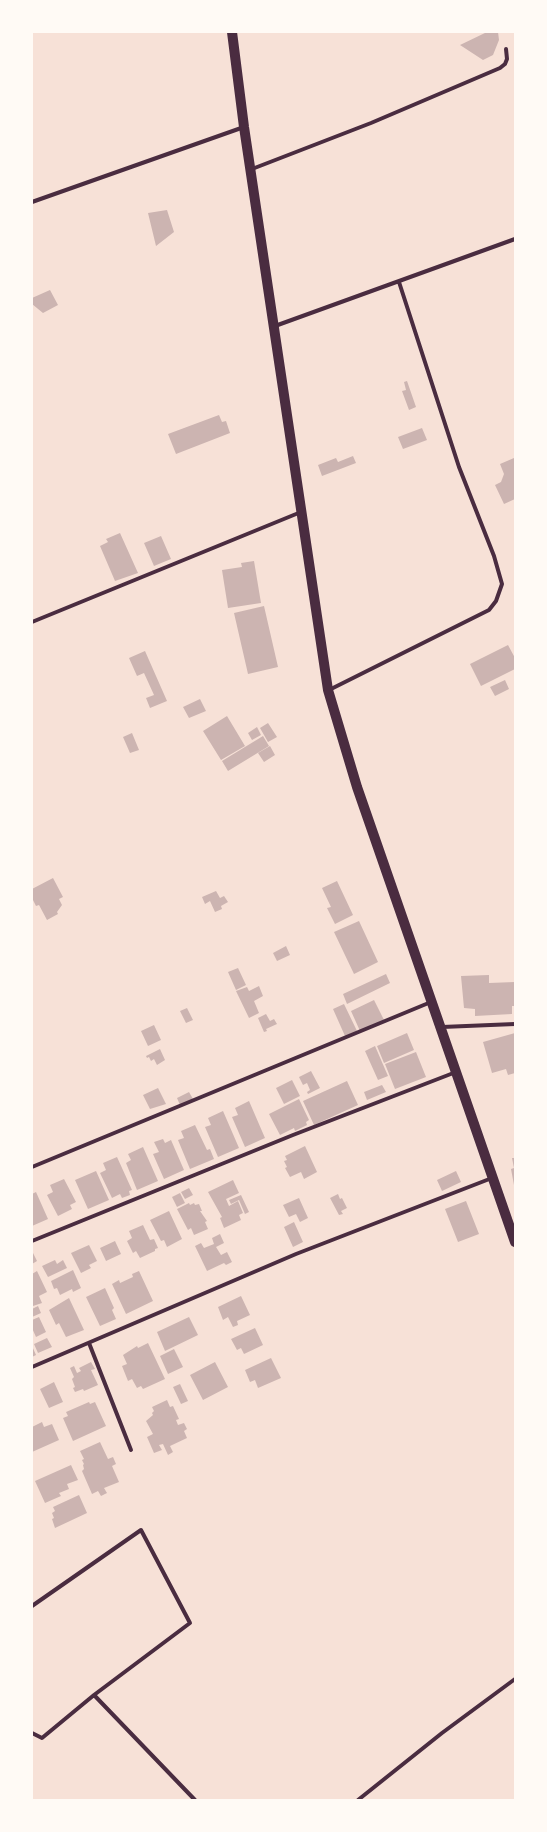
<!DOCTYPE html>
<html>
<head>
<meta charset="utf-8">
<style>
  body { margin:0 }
  #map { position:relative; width:547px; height:1832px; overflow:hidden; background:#f7e1d7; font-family:"PT Sans Narrow",sans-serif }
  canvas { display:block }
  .frame { position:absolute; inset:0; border:33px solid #fffaf5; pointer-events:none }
</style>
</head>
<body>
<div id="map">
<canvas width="547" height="1832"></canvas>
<div class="frame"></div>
</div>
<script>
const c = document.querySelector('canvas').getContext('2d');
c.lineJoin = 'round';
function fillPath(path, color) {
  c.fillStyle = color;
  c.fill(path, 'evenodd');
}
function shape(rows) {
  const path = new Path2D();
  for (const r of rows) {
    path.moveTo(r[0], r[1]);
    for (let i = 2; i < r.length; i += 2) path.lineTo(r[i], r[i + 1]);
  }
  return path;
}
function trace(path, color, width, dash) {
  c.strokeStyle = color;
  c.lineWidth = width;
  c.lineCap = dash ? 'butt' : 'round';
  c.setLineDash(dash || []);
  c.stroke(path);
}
fillPath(shape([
  [487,32,498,32,499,40,493,55,483,60,460,45],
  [167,210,174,232,156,246,148,213],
  [50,290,58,305,43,313,32,304,32,298],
  [407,381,416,407,409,410,402,391,406,390,404,382],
  [219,415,222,422,226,421,230,433,176,454,168,434],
  [422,428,427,440,403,449,398,437],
  [353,456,356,463,322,476,318,465,336,458,338,462],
  [514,458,515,499,504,504,495,485,501,482,504,474,500,464],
  [120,533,138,573,115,581,100,546,108,542,106,539],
  [161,536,171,559,154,566,144,543],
  [254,561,261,603,228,608,222,570,242,567,241,563],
  [264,606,278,667,248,674,234,613],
  [508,645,515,658,515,669,481,686,470,664],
  [145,651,167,701,150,708,146,698,154,695,144,673,137,676,129,658],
  [505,680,509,689,495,696,490,687],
  [200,699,206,711,189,718,183,707],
  [227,716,245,746,221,760,203,731],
  [268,723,277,737,268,742,260,728],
  [257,727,261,735,252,740,248,733],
  [132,733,139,750,130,753,123,737],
  [263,736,269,746,228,771,222,761],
  [270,746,275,755,264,762,258,753],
  [53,878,63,897,59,899,62,905,57,912,58,914,47,920,39,905,36,906,32,898,32,889],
  [337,881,353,915,335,924,327,908,331,907,322,888],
  [216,891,220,898,224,896,228,902,221,906,222,909,215,912,210,901,205,904,202,897],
  [359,921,378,962,354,974,334,932],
  [286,946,290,955,277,961,273,953],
  [238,968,246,985,236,990,228,972],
  [386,974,390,983,347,1004,343,994],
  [489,975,489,983,515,982,515,1006,512,1006,512,1014,475,1016,475,1009,464,1008,461,976],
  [259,986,263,996,254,1001,259,1013,249,1018,236,991,247,987,249,991],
  [374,1000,384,1020,360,1031,351,1011],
  [344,1004,357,1031,345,1036,333,1009],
  [187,1008,193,1020,186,1023,180,1011],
  [266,1014,270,1021,274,1019,277,1024,266,1029,267,1031,264,1032,258,1018],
  [154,1025,161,1040,148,1046,141,1031],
  [407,1033,414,1050,384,1063,377,1046],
  [515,1033,515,1073,508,1075,506,1069,492,1073,483,1042],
  [375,1046,388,1076,378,1080,365,1051],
  [160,1049,165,1060,157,1065,154,1059,151,1061,149,1057,147,1058,146,1056],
  [416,1052,426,1077,395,1089,385,1064],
  [311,1071,320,1088,308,1094,307,1092,310,1090,307,1083,303,1085,299,1077],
  [292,1080,300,1096,284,1104,276,1088],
  [347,1081,358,1105,314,1125,303,1101],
  [382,1085,386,1092,367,1100,364,1092],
  [158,1088,166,1104,150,1109,143,1095],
  [189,1092,193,1099,180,1105,177,1098],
  [299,1099,309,1120,306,1122,307,1125,295,1131,294,1128,280,1135,269,1114],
  [249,1101,265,1138,245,1147,232,1117,238,1115,235,1108],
  [223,1111,239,1148,218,1157,205,1127,211,1125,208,1118],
  [195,1125,207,1150,210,1149,214,1159,190,1169,178,1140,184,1138,181,1131],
  [163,1139,165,1143,171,1140,184,1170,164,1179,153,1154,159,1152,154,1142],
  [305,1146,317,1172,304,1179,301,1172,290,1177,285,1168,287,1167,284,1161,287,1160,285,1156],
  [143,1147,158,1181,137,1190,126,1163,131,1160,128,1154],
  [117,1157,132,1190,129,1191,130,1195,122,1198,120,1194,112,1198,100,1173,106,1170,103,1163],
  [512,1158,515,1158,514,1185,511,1169,514,1168],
  [96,1171,109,1200,88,1209,75,1180],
  [456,1171,461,1182,442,1191,437,1180],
  [64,1179,76,1202,70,1205,72,1209,58,1216,47,1195,53,1192,50,1185],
  [233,1180,239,1193,226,1199,229,1206,238,1201,243,1213,239,1215,241,1220,224,1228,220,1218,222,1217,208,1192],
  [189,1188,193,1195,185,1199,181,1192],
  [36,1192,48,1219,32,1226,32,1194],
  [180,1193,185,1203,177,1207,172,1197],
  [338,1194,340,1199,342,1198,347,1208,341,1211,343,1214,339,1215,330,1198],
  [241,1195,249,1212,245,1214,239,1200,231,1204,229,1200],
  [299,1198,308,1218,300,1222,296,1214,289,1217,283,1205],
  [466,1201,479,1234,458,1242,445,1209],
  [189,1203,190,1205,194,1203,195,1205,199,1204,202,1211,200,1211,207,1221,205,1222,208,1229,194,1235,191,1228,188,1230,177,1209],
  [169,1211,182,1239,167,1247,164,1240,161,1241,150,1220],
  [294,1222,303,1242,293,1247,284,1227],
  [143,1225,150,1240,154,1239,158,1248,155,1249,155,1251,140,1258,136,1251,133,1253,127,1241,132,1238,129,1231],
  [220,1234,224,1243,216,1247,221,1255,227,1252,232,1262,226,1265,224,1263,207,1271,195,1246,201,1243,204,1248,214,1244,212,1238],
  [115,1241,121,1254,106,1261,100,1248],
  [89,1245,97,1261,89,1265,91,1268,81,1273,71,1253],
  [33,1253,37,1261,32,1264,32,1254],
  [55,1260,57,1264,63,1260,67,1268,48,1277,42,1266],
  [73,1270,81,1288,73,1292,72,1289,60,1295,57,1288,54,1289,51,1281],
  [37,1271,47,1292,39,1296,42,1303,33,1306,32,1274],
  [139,1271,153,1301,126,1314,112,1284,119,1280,120,1283,133,1277,132,1274],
  [105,1288,114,1308,112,1310,116,1319,100,1326,86,1297],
  [241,1296,250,1315,237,1321,238,1325,233,1327,228,1317,223,1320,218,1307],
  [69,1298,84,1330,66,1337,59,1323,56,1325,49,1310],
  [38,1306,41,1313,32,1317,32,1309],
  [39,1317,46,1332,36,1337,32,1328,32,1320],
  [189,1317,198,1335,165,1351,157,1332],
  [255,1328,263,1345,244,1354,241,1348,237,1350,231,1339],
  [47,1338,52,1347,38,1353,34,1344],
  [148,1343,165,1379,143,1389,141,1386,137,1388,132,1379,128,1381,122,1366,127,1364,123,1355,137,1346,138,1348],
  [32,1346,36,1355,32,1357],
  [174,1349,183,1367,168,1374,160,1356],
  [271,1358,281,1378,258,1388,255,1380,250,1382,245,1370],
  [91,1362,95,1369,91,1370,98,1385,84,1391,83,1389,75,1392,73,1388,75,1387,72,1379,74,1377,70,1368,74,1366,77,1373,81,1371,79,1368],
  [215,1362,228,1387,203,1400,190,1375],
  [54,1382,63,1402,49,1408,40,1389],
  [180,1384,188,1401,181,1404,173,1387],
  [167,1400,170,1407,173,1406,179,1419,176,1420,178,1425,184,1423,187,1429,184,1431,187,1438,170,1446,173,1452,168,1455,163,1444,159,1445,162,1450,154,1453,147,1437,153,1434,146,1421,153,1415,152,1413,154,1411,152,1407],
  [89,1402,90,1404,95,1402,106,1426,73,1441,63,1418,68,1416,66,1412],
  [42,1422,44,1427,52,1424,59,1440,32,1452,32,1427],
  [100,1442,108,1459,113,1457,116,1464,112,1466,119,1482,104,1488,107,1493,101,1496,98,1491,92,1494,82,1471,84,1469,83,1465,84,1464,82,1460,84,1459,80,1451],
  [71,1465,78,1480,67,1484,69,1489,59,1493,61,1496,45,1503,35,1481],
  [79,1495,87,1513,55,1528,52,1519,54,1518,52,1513,55,1511,53,1507]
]), '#ccb4b1');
trace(shape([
  [252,169,371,123,500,68,505,64,507,59,506,49],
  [32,202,244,127],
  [275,326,515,239],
  [32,622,301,512],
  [329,690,489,610,496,601,502,584,494,556,459,467,399,282],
  [442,1027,515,1024],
  [32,1167,431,1002],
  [32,1241,293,1135,456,1072],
  [89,1343,131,1450],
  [32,1367,296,1254,492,1178],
  [32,1606,141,1530,190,1623,94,1695,42,1738,32,1733],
  [94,1695,195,1800],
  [358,1800,442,1733,515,1679]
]), '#4a2c40', 4);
trace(shape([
  [232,32,244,127,328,690,357,787,515,1242]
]), '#4a2c40', 10);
</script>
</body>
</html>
